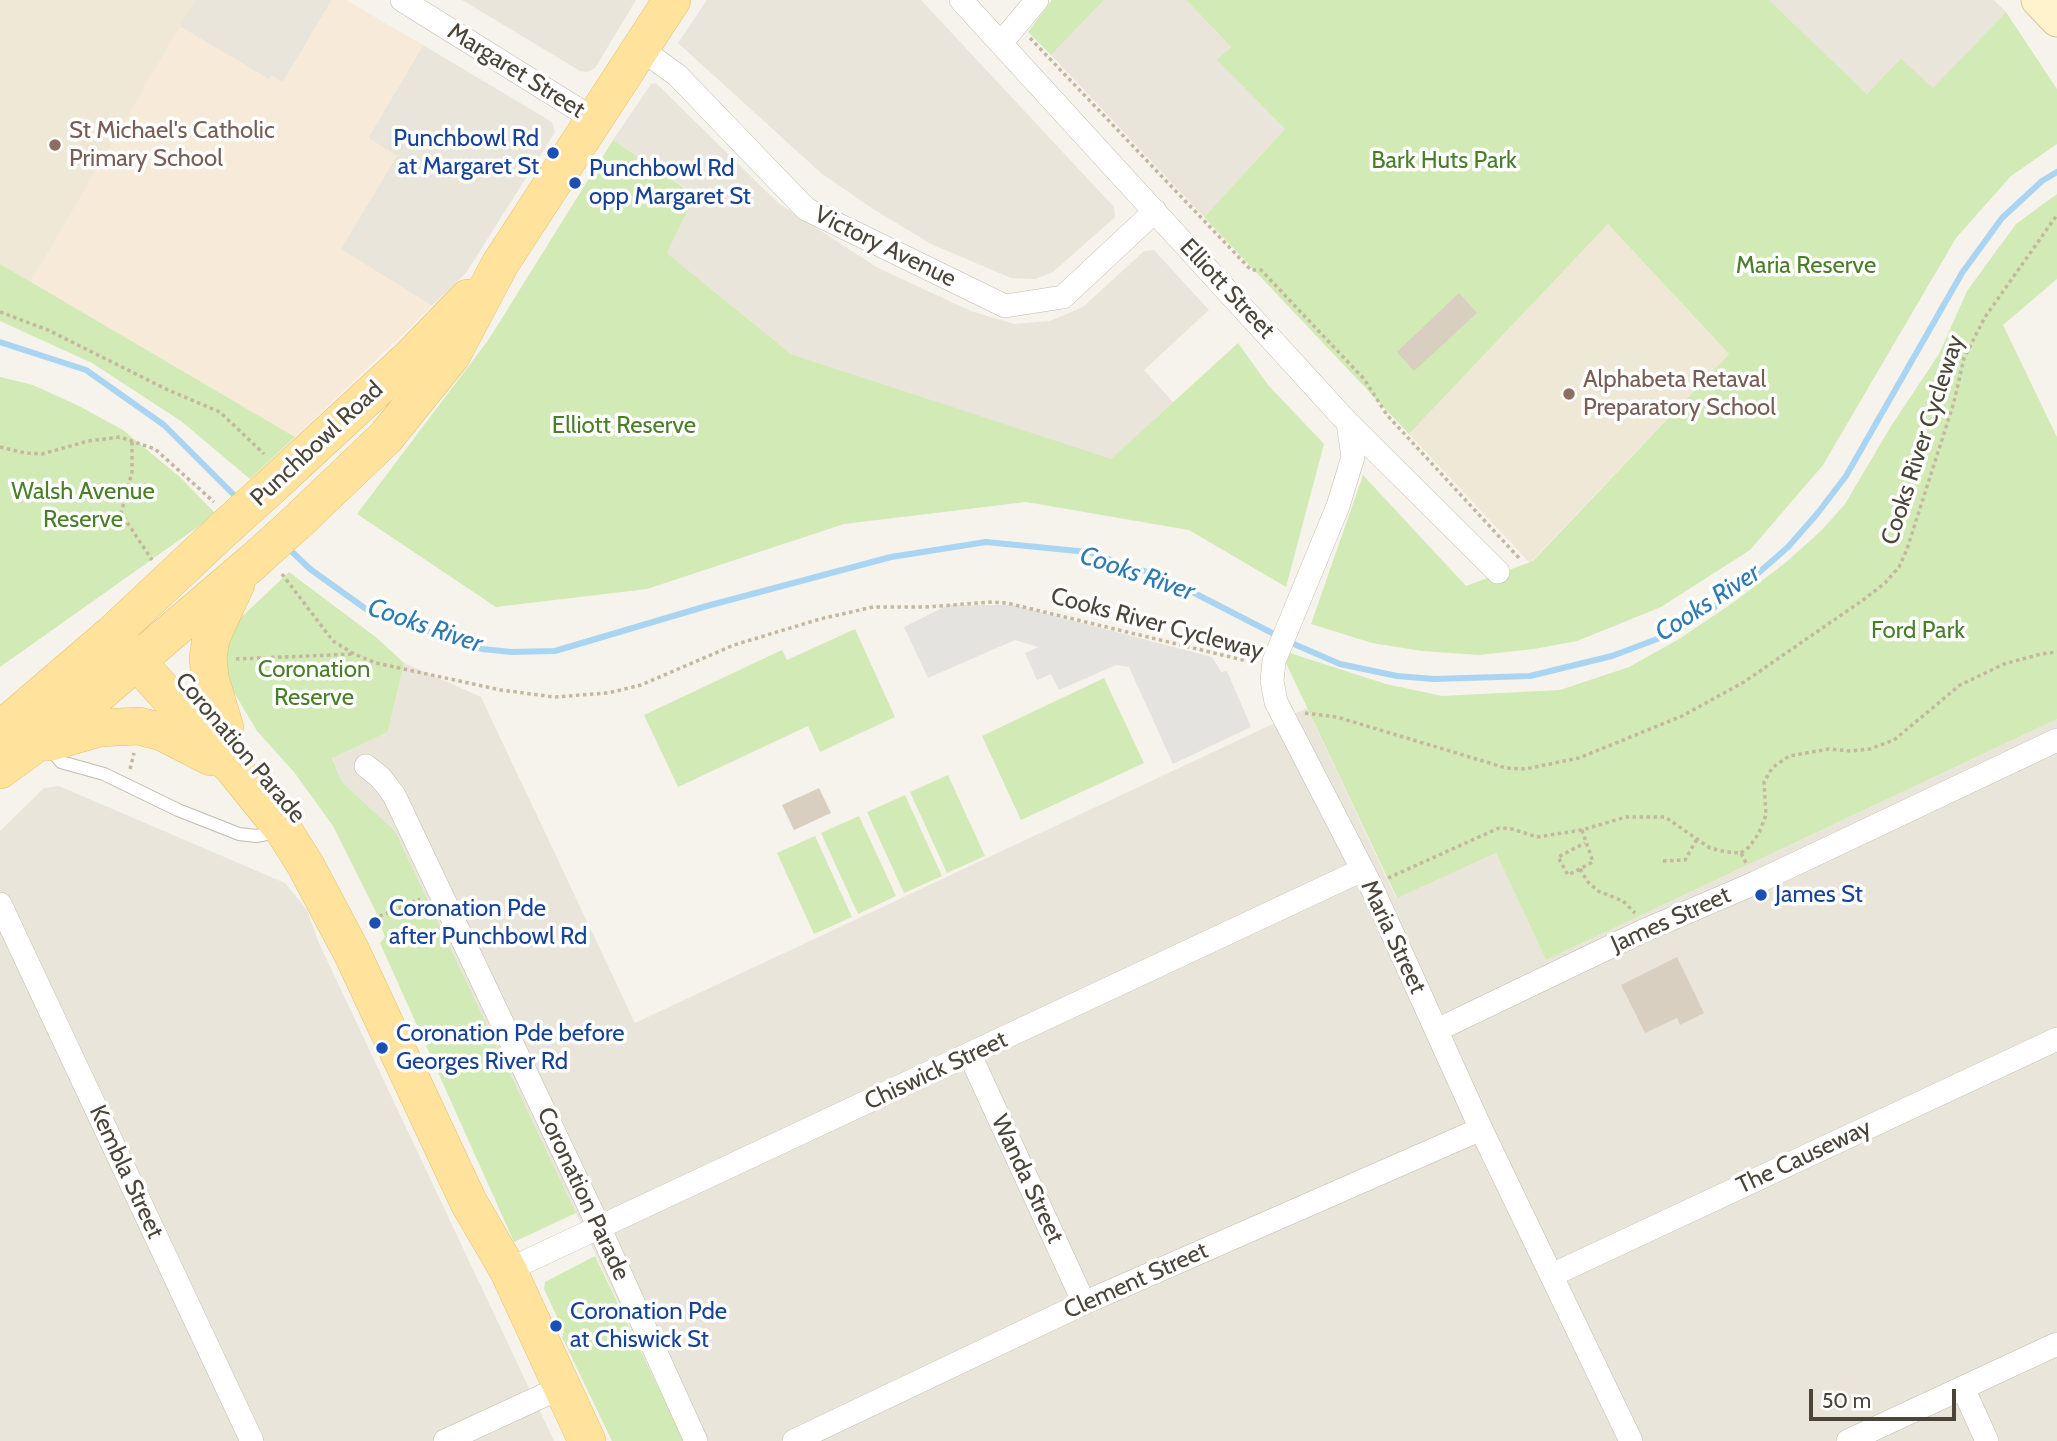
<!DOCTYPE html>
<html>
<head>
<meta charset="utf-8">
<style>
  body { margin:0 }
  #map { position:relative; width:2057px; height:1441px; overflow:hidden; background:#f6f3ec; font-family:Cabin,sans-serif }
  canvas { display:block }
  .scale { position:absolute; left:1809px; top:1389px; width:147px; height:32px; box-sizing:border-box; border:4px solid #4b4439; border-top:0; padding-left:9px; font-size:21px; line-height:24px; white-space:nowrap; color:#4b4439; -webkit-text-stroke:5px #fff; paint-order:stroke }
</style>
</head>
<body>
<div id="map">
<canvas width="2057" height="1441"></canvas>
<div class="scale">50 m</div>
</div>
<script>
const c = document.querySelector('canvas').getContext('2d');
c.lineJoin = 'round';
function fillPath(path, color) {
  c.fillStyle = color;
  c.fill(path, 'evenodd');
}
function shape(rows) {
  const path = new Path2D();
  for (const r of rows) {
    path.moveTo(r[0], r[1]);
    for (let i = 2; i < r.length; i += 2) path.lineTo(r[i], r[i + 1]);
  }
  return path;
}
function trace(path, color, width, dash) {
  c.strokeStyle = color;
  c.lineWidth = width;
  c.lineCap = dash ? 'butt' : 'round';
  c.setLineDash(dash || []);
  c.stroke(path);
}
function write(font, color, halo, rows, align = 'center') {
  c.font = font + ' Cabin,sans-serif';
  c.lineWidth = 7;
  c.setLineDash([]);
  c.textBaseline = 'middle';
  c.strokeStyle = halo;
  c.fillStyle = color;
  for (const [text, x, y, turn = 0] of rows) {
    c.save();
    c.translate(x, y);
    c.rotate((+turn || 0) * Math.PI / 180);
    c.textAlign = isNaN(turn) ? turn : align;
    if (halo) c.strokeText(text, 0, 0);
    c.fillText(text, 0, 0);
    c.restore();
  }
}
fillPath(shape([
  [195,0,332,0,283,82,271,76,270,80,179,26],
  [462,0,636,0,595,68,587,72,580,71],
  [707,0,921,0,1114,207,1115,217,1053,272,1035,279,1011,278,931,244,870,207,821,173,678,43],
  [1104,0,1186,0,1231,47,1218,61,1285,129,1204,217,1051,55],
  [1769,0,1994,0,2006,12,1933,89,1867,94],
  [423,45,552,122,555,132,466,273,432,306,340,249,396,156,368,138],
  [656,83,778,203,878,268,971,311,1014,324,1050,321,1083,307,1144,251,1154,250,1209,310,1144,370,1173,402,1111,460,791,354,667,253,695,194,613,140,651,84],
  [404,663,481,697,635,1023,1307,708,1396,898,1496,853,1546,960,2057,719,2057,1441,684,1441,395,831,342,782,332,757,388,732],
  [59,786,285,883,307,910,318,941,554,1441,0,1441,0,831,44,788]
]), '#eae5da');
fillPath(shape([
  [332,0,346,0,423,45,368,138,397,156,341,249,432,306,295,437,31,282,179,26,269,79,272,76,283,82]
]), '#f7ead8');
fillPath(shape([
  [0,0,195,0,31,282,0,264],
  [1608,224,1729,354,1530,563,1409,434]
]), '#efe8d6');
fillPath(shape([
  [1052,0,1104,0,1051,55,1028,32],
  [1186,0,1769,0,1867,94,1901,59,1933,88,2006,12,2057,89,2057,144,2011,176,1956,238,1823,465,1750,550,1661,607,1577,641,1534,649,1479,655,1422,651,1372,643,1311,624,1363,475,1466,586,1533,561,1729,354,1608,224,1409,434,1204,217,1285,129,1217,60,1231,47],
  [613,140,695,195,667,253,791,354,1111,459,1238,343,1269,386,1324,444,1286,587,1189,530,1026,502,844,524,647,589,496,607,357,514,489,339],
  [2057,194,2057,279,2003,325,2057,437,2057,719,1546,960,1496,853,1397,898,1286,663,1290,653,1386,684,1442,696,1560,690,1629,667,1679,639,1734,602,1785,563,1822,530,1845,504,1891,426,1939,354,1967,291,2016,224],
  [0,264,31,282,295,437,250,479,181,421,92,363,0,321],
  [0,377,33,385,79,406,123,430,181,478,216,514,0,667],
  [289,572,377,638,404,663,388,732,332,758,342,782,395,831,576,1213,514,1242,380,943,385,937,375,910,333,826,294,772,257,731,226,679,223,660,231,627],
  [855,629,895,717,820,752,808,726,678,787,644,715,782,650,787,660],
  [1104,678,1144,763,1021,820,982,736],
  [948,775,985,856,947,873,910,792],
  [905,795,942,876,904,893,867,812],
  [859,816,896,896,858,914,821,833],
  [815,836,852,917,814,934,777,853],
  [595,1256,684,1441,612,1441,562,1337,564,1332,544,1289,545,1282]
]), '#d2eab5');
fillPath(shape([
  [948,605,1013,605,1212,657,1221,672,1227,671,1251,727,1173,764,1129,667,1116,665,1059,690,1051,674,1037,680,1025,653,1038,647,1015,640,928,678,904,627]
]), '#e5e3e0');
trace(shape([
  [0,342,86,370,164,425,239,500],
  [287,547,310,569,373,614,482,649,511,652,555,651,707,606,891,557,986,542,1088,552,1165,578,1278,636],
  [1287,641,1340,664,1397,676,1434,679,1530,676,1612,656,1673,633,1709,611,1747,583,1788,547,1817,514,1846,476,1962,273,2002,218,2042,181,2057,172]
]), '#a9d4f2', 6);
fillPath(shape([
  [1459,293,1477,313,1414,371,1397,352],
  [819,788,831,813,794,830,782,805],
  [1677,957,1704,1013,1680,1025,1677,1018,1645,1033,1621,985]
]), '#d8cfc1');
const lane = shape([
  [48,746,61,762,104,774,178,810,239,834,256,836,277,832]
]);
const street = shape([
  [402,0,595,120],
  [961,0,1348,423,1498,572],
  [1001,43,1037,0],
  [641,49,677,75,806,209,1005,306,1063,297,1155,211],
  [1348,423,1353,457,1338,506,1274,661,1272,681,1276,702,1371,886,1481,1129,1631,1441],
  [366,766,380,777,394,795,599,1227,696,1441],
  [0,904,252,1441],
  [1437,1030,1643,931,1755,883,2057,740],
  [970,1055,1084,1303],
  [508,1270,1362,870],
  [1552,1275,2057,1039],
  [1963,1388,1987,1441],
  [445,1441,562,1387],
  [794,1441,1084,1303,1481,1129],
  [1848,1441,2057,1344]
]);
const secondary = shape([
  [2038,0,2057,20]
]);
const primary = shape([
  [266,491,411,357,468,298],
  [296,523,386,437,452,355,500,264,672,0],
  [112,634,234,769,284,831,306,866,352,953,469,1203,508,1270,587,1441],
  [225,728,210,678,208,658,211,638,236,584],
  [0,730,112,634,225,528],
  [51,742,99,728,139,726,162,732,211,757],
  [0,770,67,721,255,560]
]);
trace(lane, '#c2bbae', 14);
trace(street, '#c2bbae', 24);
trace(secondary, '#d6c79b', 35);
trace(primary, '#e6c16a', 38);
trace(shape([
  [1030,38,1251,270,1261,270,1364,379,1387,415,1519,558],
  [0,312,48,330,168,390,220,412,264,454],
  [132,442,132,472,121,513,152,560],
  [0,447,25,453,42,454,88,441,120,437,155,449,214,502],
  [282,574,333,641,354,654,376,663,501,690,554,697,608,693,641,685,734,645,820,619,873,607,925,607,992,602,1007,603,1243,660,1254,665],
  [236,659,354,654],
  [1305,713,1337,717,1506,768,1525,769,1579,758,1682,716,1744,682,1863,600,1885,583,1899,567,1907,549,1954,402,1964,358,1985,317,2057,215],
  [130,769,134,753],
  [1582,830,1593,862,1568,875,1558,857,1585,843],
  [1741,853,1749,847,1759,833,1766,815,1764,782,1772,768,1789,756,1829,749,1851,751,1870,749,1894,740,1960,685,2004,664,2041,654,2057,652],
  [1663,861,1685,860,1697,839],
  [1580,869,1588,882,1598,891,1623,901,1635,913],
  [1388,878,1499,828,1512,829,1537,837,1582,830,1626,817,1665,817,1710,848,1726,852,1741,853,1747,865],
  [373,919,420,899]
]), '#c4b79f', 3.5, [3.5, 3.5]);
trace(lane, '#fff', 12);
trace(street, '#fff', 23);
trace(secondary, '#fff3cd', 33);
trace(primary, '#ffe39c', 37);
const primaryBridge = shape([
  [225,528,266,491],
  [255,560,296,523]
]);
trace(primaryBridge, '#e6c16a', 38, []);
trace(primaryBridge, '#ffe39c', 37);
for (const [x, y, r, color] of [
  [55,145,7,"#8d6e63"],
  [553,153,7,"#1a4fb4"],
  [575,183,7,"#1a4fb4"],
  [1569,394,7,"#8d6e63"],
  [1761,895,7,"#1a4fb4"],
  [375,923,7,"#1a4fb4"],
  [382,1048,7,"#1a4fb4"],
  [556,1326,7,"#1a4fb4"]
]) {
  const dot = new Path2D();
  dot.arc(x, y, r, 0, 2 * Math.PI);
  c.fillStyle = color;
  c.fill(dot);
  trace(dot, '#fff', 2.5);
}
write('24px', '#4b4439', '#fff', [
  ["Margaret Street",516,71,32],
  ["Victory Avenue",885,247,26],
  ["Elliott Street",1227,289,47],
  ["Cooks River Cycleway",1923,440,-72],
  ["Punchbowl Road",317,444,-43],
  ["Cooks River Cycleway",1157,624,15],
  ["Coronation Parade",240,748,50],
  ["James Street",1671,920,-24],
  ["Maria Street",1393,937,65],
  ["Chiswick Street",936,1071,-25],
  ["The Causeway",1804,1157,-25],
  ["Kembla Street",126,1172,65],
  ["Wanda Street",1027,1179,65],
  ["Coronation Parade",583,1194,65],
  ["Clement Street",1136,1281,-24]
]);
write('24px', '#785e54', '#fff', [
  ["St Michael's Catholic",69,131],
  ["Primary School",69,159],
  ["Alphabeta Retaval",1583,380],
  ["Preparatory School",1583,408]
], 'left');
write('24px', '#164399', '#fff', [
  ["Punchbowl Rd",539,139,"right"],
  ["at Margaret St",539,167,"right"],
  ["Punchbowl Rd",589,169],
  ["opp Margaret St",589,197],
  ["James St",1775,895],
  ["Coronation Pde",389,909],
  ["after Punchbowl Rd",389,937],
  ["Coronation Pde before",396,1034],
  ["Georges River Rd",396,1062],
  ["Coronation Pde",570,1312],
  ["at Chiswick St",570,1340]
], 'left');
write('24px', '#4a7f2a', '#fff', [
  ["Bark Huts Park",1444,161],
  ["Maria Reserve",1806,266],
  ["Elliott Reserve",624,426],
  ["Walsh Avenue",83,492],
  ["Reserve",83,520],
  ["Ford Park",1918,631],
  ["Coronation",314,670],
  ["Reserve",314,698]
]);
write('italic 26px', '#2e7ab2', '#fff', [
  ["Cooks River",1137,574,19],
  ["Cooks River",1708,603,-33],
  ["Cooks River",425,626,19]
]);
</script>
</body>
</html>
